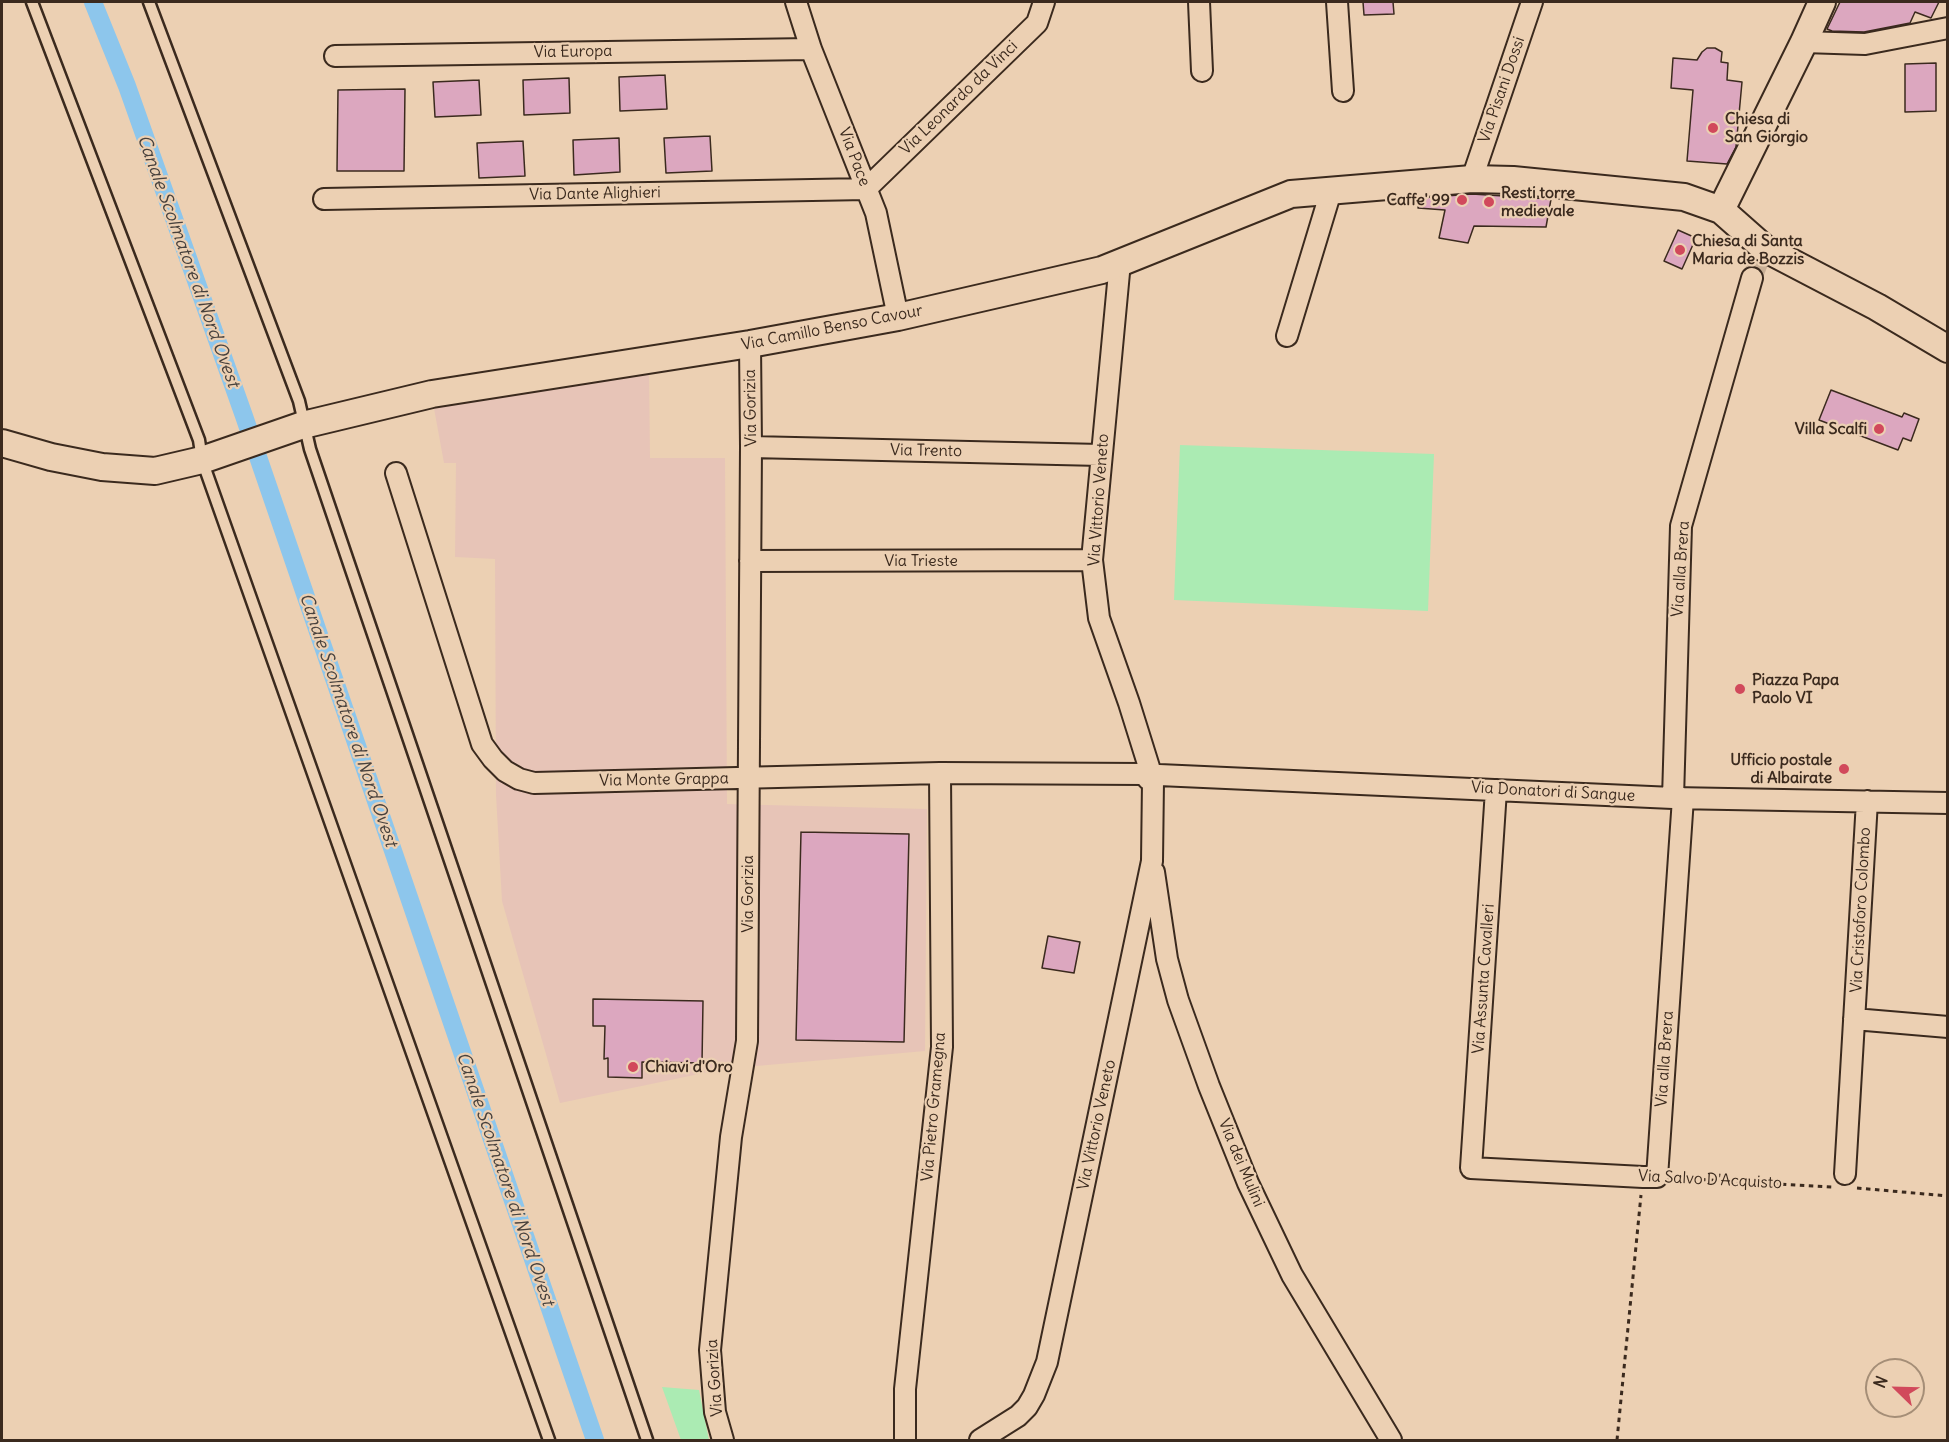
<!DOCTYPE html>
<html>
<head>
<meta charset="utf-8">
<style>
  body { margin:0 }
  #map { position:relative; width:1949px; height:1442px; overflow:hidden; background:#ecd0b3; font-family:Delius,sans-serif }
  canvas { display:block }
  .frame { position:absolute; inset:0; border:3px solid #3b2a1e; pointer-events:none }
  .north { position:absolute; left:1865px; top:1358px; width:60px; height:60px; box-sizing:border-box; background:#ecd0b3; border:2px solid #a58e77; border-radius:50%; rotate:293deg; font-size:16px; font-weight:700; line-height:24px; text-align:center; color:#3b2a1e }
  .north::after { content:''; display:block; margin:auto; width:21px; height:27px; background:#d1495b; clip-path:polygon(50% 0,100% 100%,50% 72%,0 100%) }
</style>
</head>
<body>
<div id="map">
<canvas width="1949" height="1442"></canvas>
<div class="frame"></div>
<div class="north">N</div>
</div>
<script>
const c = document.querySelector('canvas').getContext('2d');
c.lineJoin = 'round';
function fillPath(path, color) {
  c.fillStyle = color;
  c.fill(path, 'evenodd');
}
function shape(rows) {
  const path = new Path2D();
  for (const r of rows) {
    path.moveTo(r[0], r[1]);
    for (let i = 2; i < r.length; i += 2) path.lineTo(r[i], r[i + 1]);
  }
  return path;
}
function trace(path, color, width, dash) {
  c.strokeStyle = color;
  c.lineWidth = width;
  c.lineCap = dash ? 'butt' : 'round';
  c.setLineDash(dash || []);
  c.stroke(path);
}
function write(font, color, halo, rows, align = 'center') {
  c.font = font + ' Delius,sans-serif';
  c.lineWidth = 4.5;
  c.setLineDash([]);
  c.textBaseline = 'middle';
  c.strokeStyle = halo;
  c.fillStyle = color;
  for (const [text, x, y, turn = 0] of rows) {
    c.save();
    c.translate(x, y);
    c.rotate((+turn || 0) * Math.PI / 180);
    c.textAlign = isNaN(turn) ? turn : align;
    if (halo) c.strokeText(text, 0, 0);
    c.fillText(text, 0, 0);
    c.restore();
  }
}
fillPath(shape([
  [649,371,650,458,725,458,727,804,927,809,925,1051,723,1069,560,1103,502,901,496,795,495,559,455,557,456,463,444,463,433,403]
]), '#e7c4b7');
fillPath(shape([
  [1180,445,1434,454,1428,611,1174,600],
  [662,1387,699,1390,709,1440,681,1440]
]), '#abebb3');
trace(shape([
  [93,2,127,86,244,416,595,1440]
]), '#8dc6ec', 18);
const building = shape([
  [1363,2,1393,2,1394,14,1364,15,1363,2],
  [1840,2,1939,2,1931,18,1915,12,1910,23,1864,32,1832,31,1827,29,1840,2],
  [1707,48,1715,48,1722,52,1721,62,1728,63,1727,80,1742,82,1736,147,1727,164,1687,161,1693,90,1671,88,1673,58,1697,60,1702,52,1707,48],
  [1936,63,1936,111,1905,112,1905,64,1936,63],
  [665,75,667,109,620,111,619,77,665,75],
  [569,78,570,113,524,115,523,80,569,78],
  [479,80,481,115,435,117,433,82,479,80],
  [405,89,404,171,337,171,338,90,405,89],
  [710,136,712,171,666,173,664,138,710,136],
  [619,138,620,172,574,175,573,140,619,138],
  [523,141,525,176,479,178,477,143,523,141],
  [1472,194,1551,199,1546,227,1474,226,1468,243,1439,238,1445,210,1418,208,1420,198,1472,194],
  [1678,230,1696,238,1682,269,1664,261,1678,230],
  [1831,390,1902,417,1904,413,1919,419,1911,441,1903,438,1898,450,1819,420,1831,390],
  [801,832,909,834,904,1042,796,1040,801,832],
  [1048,936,1080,942,1074,973,1042,968,1048,936],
  [593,999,703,1001,702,1063,642,1062,642,1078,608,1077,608,1058,604,1059,605,1026,593,1026,593,999]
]);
fillPath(building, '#dca7bf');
trace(building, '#3b2a1e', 1.5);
trace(shape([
  [1752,278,1764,248]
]), '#c9af95', 20, [20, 10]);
const service = shape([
  [32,2,199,440,202,460,549,1440],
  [149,2,299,401,310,449,647,1440]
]);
const minor = shape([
  [796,2,811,49,876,213,898,317],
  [1199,2,1202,71],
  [1337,2,1343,91],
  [1804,42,1865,44,1948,28],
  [335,56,811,49],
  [1472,179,1532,2],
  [324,199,866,189,1037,23,1044,2],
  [1120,262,1092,560,1099,618,1129,703,1149,767],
  [1287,336,1331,191],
  [751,447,1101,455],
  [396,473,482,744,493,759,505,771,519,779,534,783,940,773,1145,774],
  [750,561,1092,560],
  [1149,767,1145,775,1148,779,1153,781,1159,775,1673,798,1948,803],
  [1496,790,1471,1168,1643,1177,1657,1177,1683,798],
  [1673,798,1681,526,1752,278],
  [1154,872,1167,959,1178,1000,1209,1086,1248,1183,1292,1275,1391,1440],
  [1854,1019,1948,1027],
  [1845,1174,1867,801],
  [723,1440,715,1412,710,1350,731,1137,747,1041,751,447,750,344],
  [905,1440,905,1389,942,1047,940,773],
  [980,1440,1018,1416,1027,1407,1034,1395,1047,1362,1152,861,1153,781]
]);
const tertiary = shape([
  [1721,210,1804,42,1822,2],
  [2,443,51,457,102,467,155,471,202,460,303,425,432,394,750,344,898,317,1102,270,1291,194,1472,179,1513,180,1684,197,1721,210,1764,248,1877,307,1948,349]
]);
trace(service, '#3b2a1e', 15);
trace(minor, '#3b2a1e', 24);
trace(tertiary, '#3b2a1e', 30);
trace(shape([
  [1674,1178,1832,1187],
  [1857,1188,1948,1196],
  [1617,1440,1641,1195]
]), '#3b2a1e', 3, [4.5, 4.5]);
trace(service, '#ecd0b3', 10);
trace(minor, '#ecd0b3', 20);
trace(tertiary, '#ecd0b3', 26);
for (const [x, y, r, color] of [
  [1713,128,6,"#d1495b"],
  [1462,200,6,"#d1495b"],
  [1489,202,6,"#d1495b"],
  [1680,250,6,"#d1495b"],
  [1879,429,6,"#d1495b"],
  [1740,689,6,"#d1495b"],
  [1844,769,6,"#d1495b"],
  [633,1067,6,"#d1495b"]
]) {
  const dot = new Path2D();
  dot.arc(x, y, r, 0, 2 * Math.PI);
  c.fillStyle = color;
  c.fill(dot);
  trace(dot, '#ecd0b3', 2);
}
write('16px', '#3b2a1e', '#ecd0b3', [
  ["Via Europa",573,52,-1],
  ["Via Pisani Dossi",1502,90,-71],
  ["Via Leonardo da Vinci",959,98,-44],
  ["Via Pace",854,157,69],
  ["Via Dante Alighieri",595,194,-1],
  ["Via Camillo Benso Cavour",832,328,-11],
  ["Via Gorizia",751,408,-91],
  ["Via Trento",926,451,1],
  ["Via Vittorio Veneto",1099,500,-86],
  ["Via Trieste",921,561],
  ["Via alla Brera",1681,569,-86],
  ["Via Monte Grappa",664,780,-1],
  ["Via Donatori di Sangue",1553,792,3],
  ["Via Gorizia",748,894,-90],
  ["Via Cristoforo Colombo",1861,910,-87],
  ["Via Assunta Cavalleri",1484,979,-86],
  ["Via alla Brera",1665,1059,-86],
  ["Via Pietro Gramegna",934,1107,-85],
  ["Via Vittorio Veneto",1097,1125,-78],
  ["Via dei Mulini",1241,1163,67],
  ["Via Salvo D'Acquisto",1710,1180,3],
  ["Via Gorizia",715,1378,-94]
]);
write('bold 16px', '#3b2a1e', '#ecd0b3', [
  ["Chiesa di",1725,119],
  ["San Giorgio",1725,137],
  ["Resti torre",1501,193],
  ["medievale",1501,211],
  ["Caffe' 99",1450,200,"right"],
  ["Chiesa di Santa",1692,241],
  ["Maria de Bozzis",1692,259],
  ["Villa Scalfi",1867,429,"right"],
  ["Piazza Papa",1752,680],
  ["Paolo VI",1752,698],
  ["Ufficio postale",1832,760,"right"],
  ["di Albairate",1832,778,"right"],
  ["Chiavi d'Oro",645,1067]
], 'left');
write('italic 18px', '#47413d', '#ecd0b3', [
  ["Canale Scolmatore di Nord Ovest",188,261,70],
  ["Canale Scolmatore di Nord Ovest",348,720,71],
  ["Canale Scolmatore di Nord Ovest",505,1179,71]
]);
</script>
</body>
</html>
